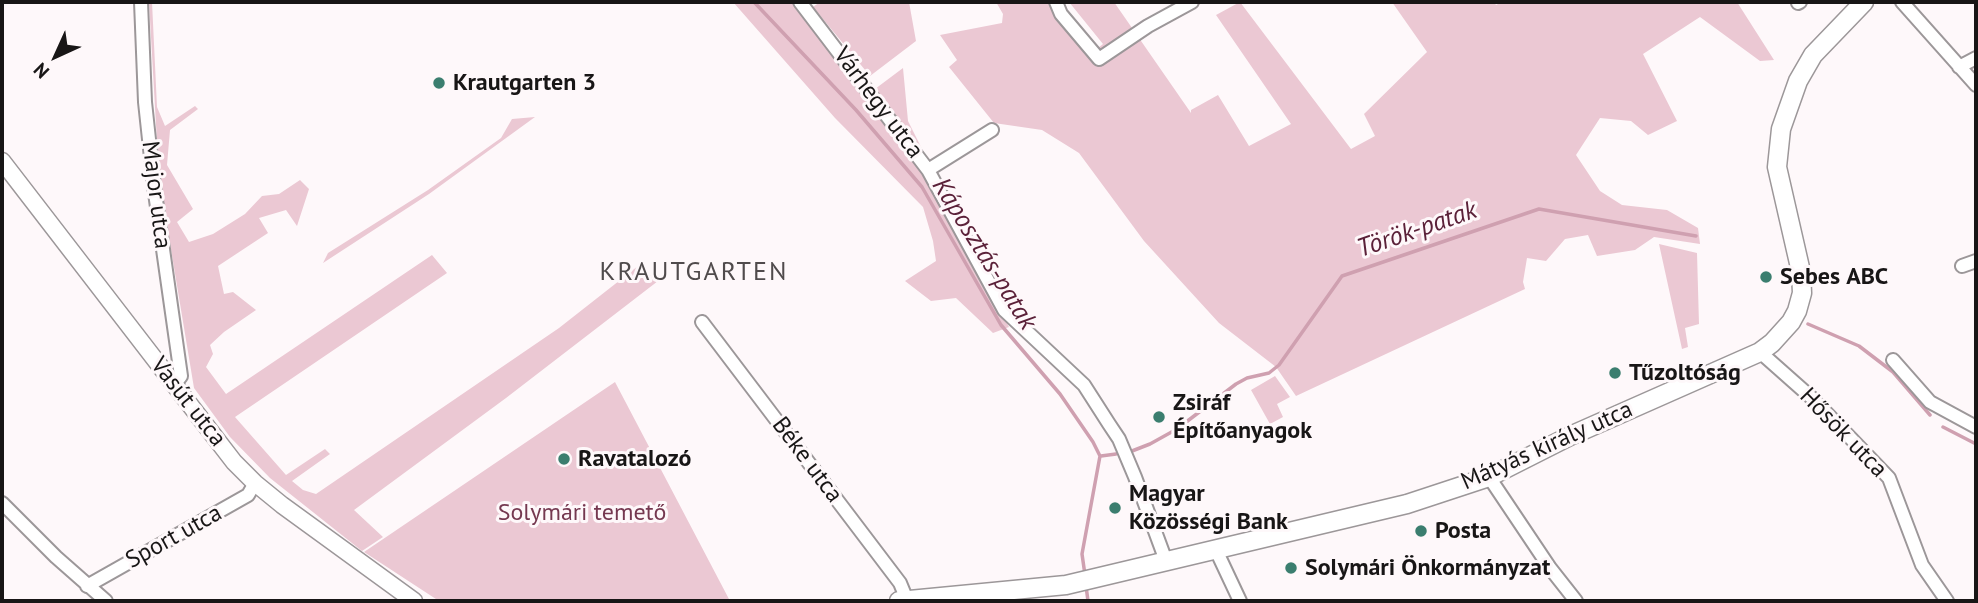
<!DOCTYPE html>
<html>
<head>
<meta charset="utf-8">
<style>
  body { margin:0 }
  #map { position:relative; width:1978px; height:603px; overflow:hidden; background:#fef8fa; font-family:"PT Sans",sans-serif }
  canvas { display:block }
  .frame { position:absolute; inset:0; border:4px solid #181616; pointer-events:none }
  .north { position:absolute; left:21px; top:21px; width:70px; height:70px; -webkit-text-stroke:5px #fef8fa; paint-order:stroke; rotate:225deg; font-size:19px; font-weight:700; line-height:28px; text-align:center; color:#181616 }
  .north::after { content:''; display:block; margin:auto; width:24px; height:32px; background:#181616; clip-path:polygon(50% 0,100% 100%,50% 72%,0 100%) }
</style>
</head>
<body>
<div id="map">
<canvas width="1978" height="603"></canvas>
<div class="frame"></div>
<div class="north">N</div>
</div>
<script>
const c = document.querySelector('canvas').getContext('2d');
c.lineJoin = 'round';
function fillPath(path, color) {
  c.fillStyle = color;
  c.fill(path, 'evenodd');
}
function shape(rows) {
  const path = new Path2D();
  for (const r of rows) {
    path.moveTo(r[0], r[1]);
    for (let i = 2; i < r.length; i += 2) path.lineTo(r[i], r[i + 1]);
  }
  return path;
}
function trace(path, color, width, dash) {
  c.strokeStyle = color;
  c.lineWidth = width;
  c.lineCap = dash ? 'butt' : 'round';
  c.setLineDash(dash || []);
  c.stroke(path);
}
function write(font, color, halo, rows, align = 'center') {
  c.font = font + ' "PT Sans",sans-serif';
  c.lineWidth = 6;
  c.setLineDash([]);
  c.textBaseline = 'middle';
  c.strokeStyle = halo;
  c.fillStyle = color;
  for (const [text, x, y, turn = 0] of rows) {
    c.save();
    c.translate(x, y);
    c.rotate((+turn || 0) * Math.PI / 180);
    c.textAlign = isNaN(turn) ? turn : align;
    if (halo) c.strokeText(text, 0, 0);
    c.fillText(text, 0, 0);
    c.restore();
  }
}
fillPath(shape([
  [149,2,152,2,157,107,165,126,195,106,198,109,170,130,167,165,193,209,177,222,189,242,213,234,245,214,262,196,279,194,300,180,309,189,297,226,286,210,259,218,268,233,218,266,224,294,233,292,256,310,224,332,210,345,213,354,206,367,226,394,432,255,447,273,235,417,286,475,325,449,330,454,292,481,303,490,316,494,559,328,638,266,658,281,506,398,354,510,383,537,362,551,270,478,230,437,194,388,159,177],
  [733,2,791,2,807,18,867,95,903,68,908,121,929,163,956,224,1009,327,993,333,956,298,931,301,905,281,936,261,933,241,923,207,835,118],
  [820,2,909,2,916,41,870,76,813,7],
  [996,2,1051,2,1093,52,1103,44,1069,2,1114,2,1191,113,1191,110,1218,95,1249,146,1291,124,1216,15,1240,2,1351,149,1375,136,1364,114,1427,52,1392,2,1494,2,1496,5,1502,2,1737,2,1774,60,1760,61,1700,17,1643,54,1677,121,1648,135,1631,121,1600,118,1576,155,1600,191,1622,205,1667,210,1698,228,1700,244,1654,237,1635,250,1597,256,1588,235,1565,239,1546,261,1527,258,1523,282,1525,289,1296,396,1276,367,1219,323,1144,241,1079,153,1042,130,994,123,949,67,957,60,940,35,1002,23,1003,14],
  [535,117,429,194,323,263,328,253,428,190,501,138,512,119],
  [1659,244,1697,253,1699,324,1685,328,1688,347,1682,349],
  [1275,376,1290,397,1277,404,1283,417,1270,424,1251,390],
  [615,382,730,601,439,601,364,552]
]), '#ebc8d3');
trace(shape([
  [754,2,856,110,922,187,1001,325,1060,394,1093,442,1100,456,1082,554,1085,575],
  [1808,324,1859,346,1893,372,1930,415],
  [1943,427,1976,444],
  [1132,451,1150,444,1177,429,1236,384,1247,378,1269,373,1279,365,1342,276,1539,209,1696,236],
  [1101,456,1116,454],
  [1086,586,1088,601]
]), '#cfa0b0', 3.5);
const minor = shape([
  [141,2,145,102,154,186,181,376,174,385],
  [800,2,928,170,1004,310,1084,385,1109,424,1119,439,1135,477,1166,561],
  [1056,2,1061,14,1099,59,1148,26,1192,2],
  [1902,2,1976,85],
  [1798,3,1800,2],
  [1959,67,1976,58],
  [928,170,992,130],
  [1962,266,1976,261],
  [702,322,900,583,907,600],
  [1760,352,1813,399,1889,478,1922,565,1947,601],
  [1893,360,1930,402,1976,427],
  [1489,477,1550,568,1576,601],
  [2,503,56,557,106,601],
  [1216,550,1240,601],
  [87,586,248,495,255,483]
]);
const tertiary = shape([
  [2,161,234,462,255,483,282,505,414,601]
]);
const secondary = shape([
  [899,601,1066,585,1407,504,1489,477,1570,436,1760,352,1772,343,1791,322,1797,311,1802,293,1801,272,1777,167,1781,129,1798,81,1813,55,1864,2]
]);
trace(minor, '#9c9799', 16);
trace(tertiary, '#9c9799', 19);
trace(secondary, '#9c9799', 21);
trace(minor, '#fff', 12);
trace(tertiary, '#fff', 16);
trace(secondary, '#fff', 18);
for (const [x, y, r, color] of [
  [439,83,7,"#3b7e6f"],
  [1766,277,7,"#3b7e6f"],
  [1615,373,7,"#3b7e6f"],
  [1159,417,7,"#3b7e6f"],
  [564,459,7,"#3b7e6f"],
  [1115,508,7,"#3b7e6f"],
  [1421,531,7,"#3b7e6f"],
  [1291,568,7,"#3b7e6f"]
]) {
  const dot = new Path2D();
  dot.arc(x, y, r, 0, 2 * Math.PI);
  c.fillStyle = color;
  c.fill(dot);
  trace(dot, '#fef8fa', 2.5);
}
write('bold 24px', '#181616', '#fef8fa', [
  ["Krautgarten 3",453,83],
  ["Sebes ABC",1780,277],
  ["Tűzoltóság",1629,373],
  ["Zsiráf",1173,403],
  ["Építőanyagok",1173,431],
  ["Ravatalozó",578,459],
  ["Magyar",1129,494],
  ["Közösségi Bank",1129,522],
  ["Posta",1435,531],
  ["Solymári Önkormányzat",1305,568]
], 'left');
write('24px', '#181616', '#fef8fa', [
  ["Várhegy utca",878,103,53],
  ["Major utca",156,195,83],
  ["Vasút utca",188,402,52],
  ["Hősök utca",1843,433,46],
  ["Mátyás király utca",1547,446,-24],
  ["Béke utca",807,460,53],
  ["Sport utca",174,537,-29]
]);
write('24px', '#753850', '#fef8fa', [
  ["Solymári temető",582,513]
]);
write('italic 26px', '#5b2139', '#fef8fa', [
  ["Török-patak",1417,230,-19],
  ["Káposztás-patak",984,254,58]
]);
c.letterSpacing = '2px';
write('26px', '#504b4c', '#fef8fa', [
  ["KRAUTGARTEN",694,273]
]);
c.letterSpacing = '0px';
</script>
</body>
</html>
